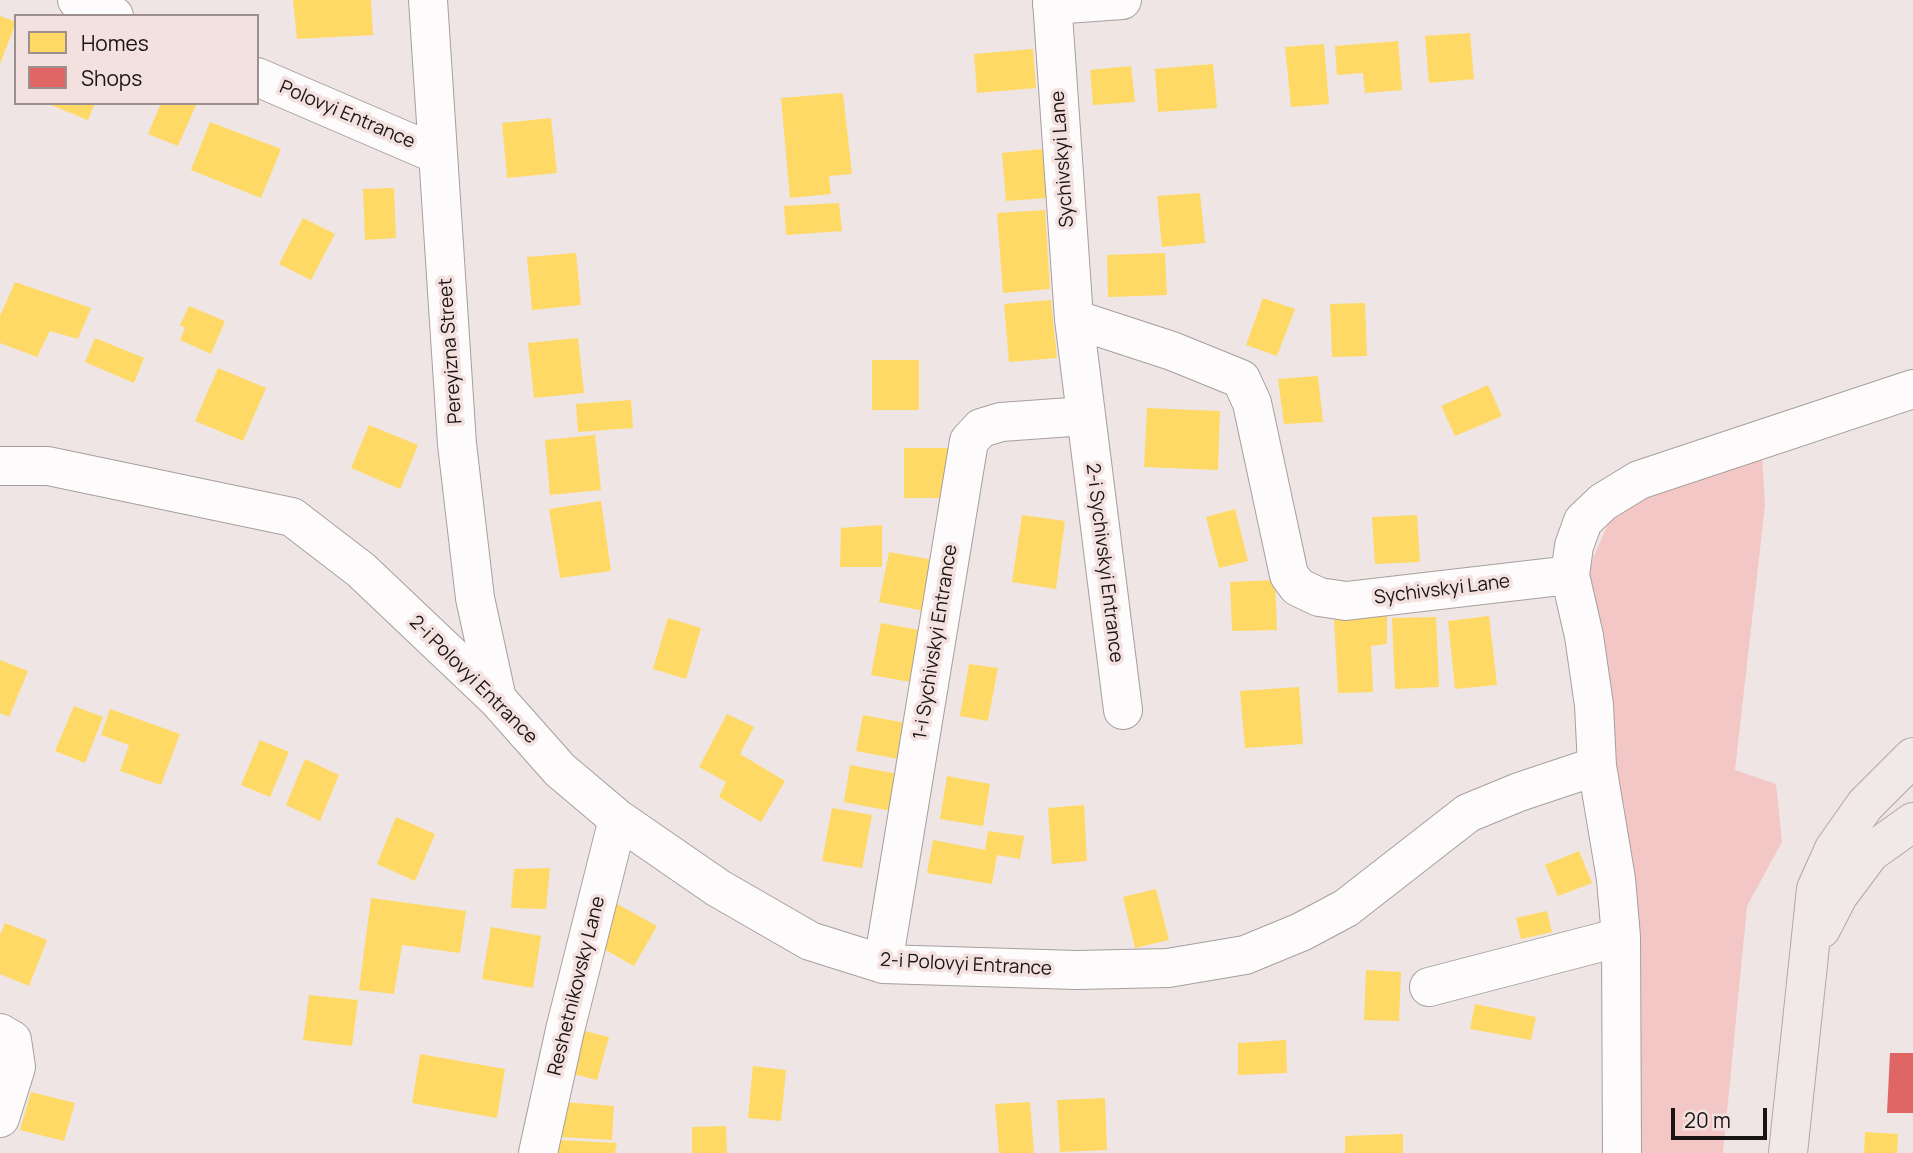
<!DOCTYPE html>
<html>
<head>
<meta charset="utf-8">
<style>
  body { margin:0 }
  #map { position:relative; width:1913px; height:1153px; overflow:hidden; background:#efe5e4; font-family:Manrope,sans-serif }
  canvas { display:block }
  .legend { position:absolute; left:14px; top:14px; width:245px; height:91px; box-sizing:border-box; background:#f3e1e0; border:2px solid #9c8f8e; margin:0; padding:9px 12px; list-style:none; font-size:21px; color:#1a1413 }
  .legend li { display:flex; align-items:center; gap:14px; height:35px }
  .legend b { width:35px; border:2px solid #9c8f8e }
  .scale { position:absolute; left:1671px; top:1108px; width:96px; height:32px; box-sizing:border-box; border:4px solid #1a1413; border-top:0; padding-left:9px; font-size:21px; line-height:24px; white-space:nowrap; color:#1a1413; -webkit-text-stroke:5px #f3e1e0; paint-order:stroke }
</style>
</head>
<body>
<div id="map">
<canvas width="1913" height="1153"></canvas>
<ul class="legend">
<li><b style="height:19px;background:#ffd966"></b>Homes</li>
<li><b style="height:19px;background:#e06666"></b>Shops</li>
</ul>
<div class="scale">20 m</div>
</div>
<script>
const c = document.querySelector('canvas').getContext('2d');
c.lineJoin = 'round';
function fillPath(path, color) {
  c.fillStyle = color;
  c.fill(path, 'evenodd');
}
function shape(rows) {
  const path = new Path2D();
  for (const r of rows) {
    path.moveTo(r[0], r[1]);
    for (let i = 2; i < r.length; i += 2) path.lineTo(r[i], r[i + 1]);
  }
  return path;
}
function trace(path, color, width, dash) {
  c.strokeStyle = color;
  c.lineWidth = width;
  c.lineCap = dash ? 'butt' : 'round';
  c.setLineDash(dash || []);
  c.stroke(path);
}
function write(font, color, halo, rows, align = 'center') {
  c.font = font + ' Manrope,sans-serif';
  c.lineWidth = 7;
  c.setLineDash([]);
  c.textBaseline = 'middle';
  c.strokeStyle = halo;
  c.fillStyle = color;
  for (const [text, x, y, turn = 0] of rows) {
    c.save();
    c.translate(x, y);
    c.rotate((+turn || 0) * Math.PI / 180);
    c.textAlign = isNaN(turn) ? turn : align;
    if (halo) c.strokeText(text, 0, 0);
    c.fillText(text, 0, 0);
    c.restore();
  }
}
fillPath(shape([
  [1762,454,1765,505,1735,770,1776,784,1782,842,1747,906,1723,1153,1639,1153,1586,574,1609,522,1663,487]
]), '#f3c7c5');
fillPath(shape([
  [293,0,371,0,373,35,297,39],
  [0,16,16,22,0,64],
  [1470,33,1474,79,1429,83,1425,36],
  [1398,41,1402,90,1365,93,1363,73,1337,75,1335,46],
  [1324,44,1329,104,1291,107,1285,47],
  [1033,49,1036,88,977,93,974,54],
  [1213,64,1217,108,1158,112,1155,69],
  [1131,66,1135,102,1093,105,1090,70],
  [843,93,852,174,829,176,831,194,790,198,781,98],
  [46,103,95,103,88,120],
  [161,103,196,105,178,146,148,134],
  [551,118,557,173,507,178,502,123],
  [210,122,281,149,261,198,191,170],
  [1043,149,1047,198,1006,201,1002,153],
  [394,188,396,238,365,240,363,189],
  [1200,193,1205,243,1162,247,1157,196],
  [839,203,842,231,786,235,784,206],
  [1045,210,1050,289,1003,293,997,213],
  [303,218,335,234,311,280,279,264],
  [576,253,581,305,532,310,527,257],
  [1165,253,1167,295,1108,297,1107,255],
  [15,282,91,308,78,339,50,331,37,357,0,343,0,316],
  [1263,298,1295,309,1277,356,1246,345],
  [1051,300,1057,358,1009,362,1004,304],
  [1365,303,1367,356,1332,357,1330,304],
  [189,306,225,321,211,354,180,340,185,328,180,325],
  [95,338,144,358,134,383,85,362],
  [578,338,584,393,534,398,528,343],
  [872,360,919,360,919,410,872,410],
  [218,368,266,388,243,441,195,421],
  [1318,376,1323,422,1284,424,1278,379],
  [1488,385,1502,416,1455,436,1441,406],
  [631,400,633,428,578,432,576,404],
  [1147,408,1220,411,1218,470,1144,467],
  [369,425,418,445,400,489,351,468],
  [595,435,601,490,550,495,545,440],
  [904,448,952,448,952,498,904,498],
  [601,501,611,571,560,578,549,509],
  [1235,509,1248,561,1219,568,1206,517],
  [1022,515,1065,521,1056,589,1012,582],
  [1417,515,1420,562,1375,564,1372,517],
  [882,525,882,567,840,567,841,528],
  [889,552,934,560,924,611,879,602],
  [1275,580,1277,630,1232,631,1230,582],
  [1387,615,1387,644,1371,646,1373,692,1338,693,1334,618],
  [1489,616,1497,685,1455,689,1448,621],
  [1436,617,1439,687,1395,689,1392,618],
  [668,618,701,628,686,679,653,669],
  [881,623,925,631,916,683,871,675],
  [0,660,28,671,9,717,0,713],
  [969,664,998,668,988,721,960,716],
  [1299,687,1303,744,1245,748,1240,691],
  [74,706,103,717,85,763,55,751],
  [110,709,180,734,161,785,120,771,129,745,101,735],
  [727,714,754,727,740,754,785,781,761,822,719,797,726,782,699,767],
  [863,715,911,724,904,760,856,751],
  [260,740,289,752,270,797,241,785],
  [305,759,339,775,320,821,286,805],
  [850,765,898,774,891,811,844,802],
  [947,776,990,784,983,826,940,819],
  [1084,805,1087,861,1052,864,1048,808],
  [832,808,872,815,862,868,822,861],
  [396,817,435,834,415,881,377,864],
  [988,831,1024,836,1020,859,997,855,992,884,927,873,933,840,985,850],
  [1579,851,1592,883,1558,896,1545,865],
  [550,868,546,909,511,908,514,869],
  [1156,889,1169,940,1135,948,1123,897],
  [371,898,466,911,460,953,402,945,394,994,359,990],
  [617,904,657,926,634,966,595,944],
  [1547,911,1552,932,1521,939,1516,918],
  [5,923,47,940,29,986,0,974,0,935],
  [491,927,541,936,533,988,482,979],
  [1366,970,1401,972,1399,1021,1364,1020],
  [309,995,358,1000,352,1046,303,1040],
  [1475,1004,1536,1017,1531,1040,1470,1029],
  [581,1030,609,1037,597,1080,569,1073],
  [1286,1040,1287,1073,1238,1075,1238,1043],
  [420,1054,505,1069,497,1118,412,1103],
  [753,1066,786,1070,781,1121,748,1118],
  [31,1092,75,1103,64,1141,20,1130],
  [1105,1098,1107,1150,1060,1152,1057,1100],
  [563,1102,614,1106,612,1140,560,1137],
  [1030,1102,1034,1153,999,1153,995,1104],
  [726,1126,727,1153,692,1153,692,1127],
  [1865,1132,1898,1134,1897,1153,1864,1153],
  [1403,1134,1403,1153,1345,1153,1345,1136],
  [559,1140,617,1143,615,1153,557,1153]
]), '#ffd966');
fillPath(shape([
  [1890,1053,1913,1053,1913,1113,1887,1113]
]), '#e06666');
const minor = shape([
  [77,0,114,16],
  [428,0,457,444,475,598,497,699],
  [1052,0,1074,319,1123,710],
  [1052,5,1122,0],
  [257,77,436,154],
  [1074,319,1172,351,1241,379,1252,403,1289,575,1298,587,1319,597,1346,601,1570,575],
  [0,466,48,466,292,517,361,570,497,699,560,770,618,819,718,888,810,941,883,964,1076,970,1168,968,1245,955,1301,932,1346,908,1468,813,1519,792,1597,766],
  [1621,937,1622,1153],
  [883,964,969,441,981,428,1001,422,1085,416],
  [1429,987,1621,937,1616,879,1597,766,1594,705,1584,636,1570,575,1574,546,1583,521,1603,502,1639,480,1913,389],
  [0,1033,12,1040,16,1067,0,1118],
  [538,1153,565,1030,618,819]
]);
const major = shape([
  [1821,929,1838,896,1870,853,1913,822],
  [1788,1153,1816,889,1834,849,1865,805,1913,757]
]);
trace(minor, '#a69f9e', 40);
trace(major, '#b7a5a5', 40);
trace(minor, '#fdfbfb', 38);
trace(major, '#f1e8e8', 38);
write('19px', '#1a1413', '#f3e1e0', [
  ["Polovyi Entrance",347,115,23],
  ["Sychivskyi Lane",1063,159,-94],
  ["Pereyizna Street",451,351,-94],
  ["2-i Sychivskyi Entrance",1104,563,83],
  ["Sychivskyi Lane",1442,590,-7],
  ["1-i Sychivskyi Entrance",936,642,-81],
  ["2-i Polovyi Entrance",473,680,45],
  ["2-i Polovyi Entrance",966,965,3],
  ["Reshetnikovsky Lane",577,986,-76]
]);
</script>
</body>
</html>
